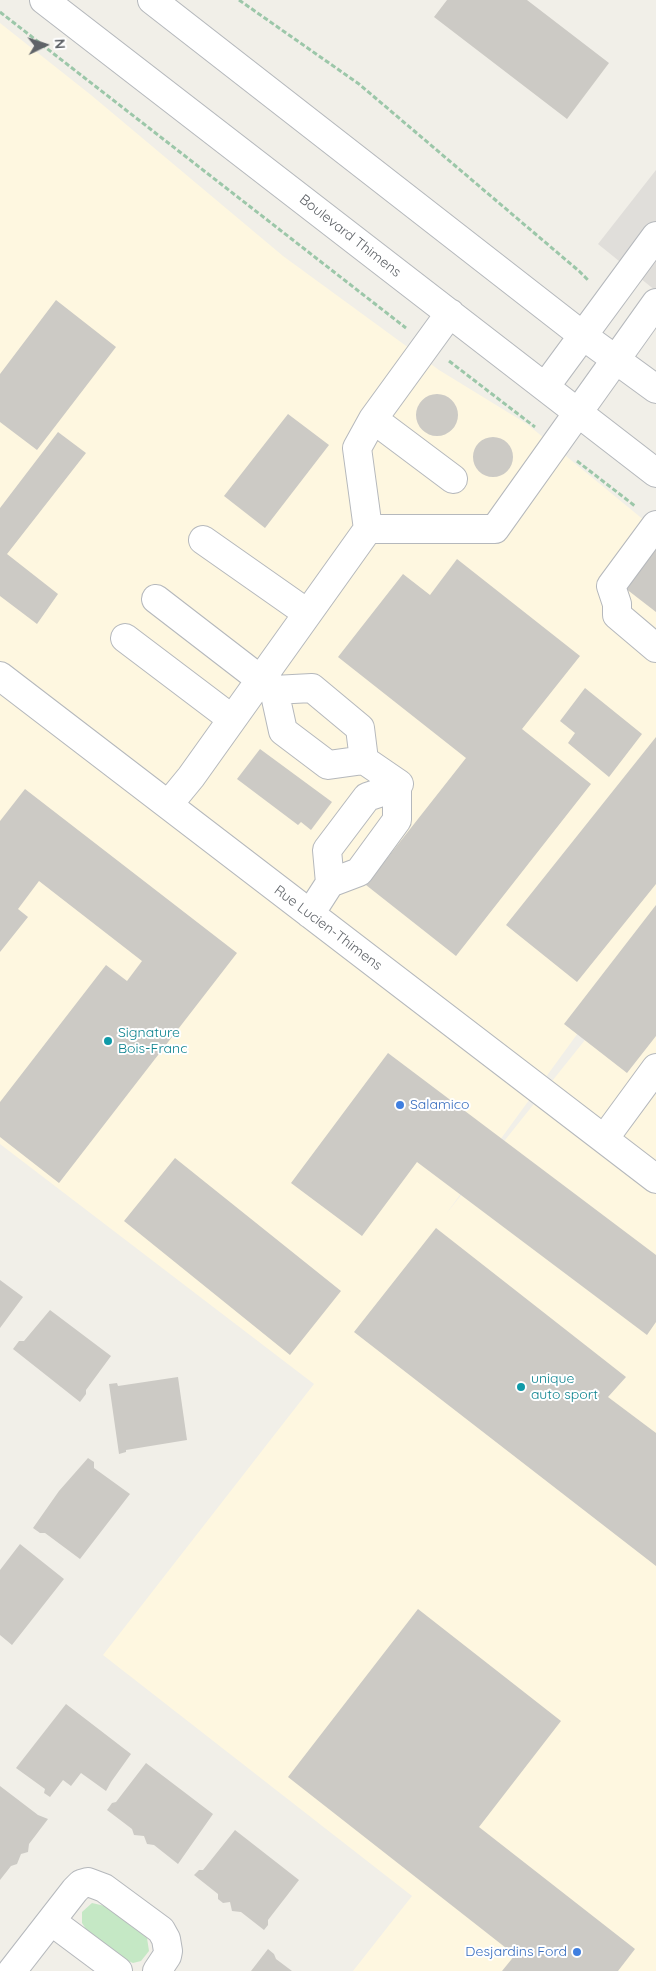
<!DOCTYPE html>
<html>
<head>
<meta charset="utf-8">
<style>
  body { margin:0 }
  #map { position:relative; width:656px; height:1971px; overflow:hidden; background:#f1efe8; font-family:Quicksand,sans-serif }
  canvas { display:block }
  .north { position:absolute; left:20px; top:20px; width:50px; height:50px; -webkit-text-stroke:4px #fff; paint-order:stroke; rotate:86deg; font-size:14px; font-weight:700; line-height:20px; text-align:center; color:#5f6368 }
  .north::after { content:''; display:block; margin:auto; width:18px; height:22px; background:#5f6368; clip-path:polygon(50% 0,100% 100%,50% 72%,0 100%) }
</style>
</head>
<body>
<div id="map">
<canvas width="656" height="1971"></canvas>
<div class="north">N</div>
</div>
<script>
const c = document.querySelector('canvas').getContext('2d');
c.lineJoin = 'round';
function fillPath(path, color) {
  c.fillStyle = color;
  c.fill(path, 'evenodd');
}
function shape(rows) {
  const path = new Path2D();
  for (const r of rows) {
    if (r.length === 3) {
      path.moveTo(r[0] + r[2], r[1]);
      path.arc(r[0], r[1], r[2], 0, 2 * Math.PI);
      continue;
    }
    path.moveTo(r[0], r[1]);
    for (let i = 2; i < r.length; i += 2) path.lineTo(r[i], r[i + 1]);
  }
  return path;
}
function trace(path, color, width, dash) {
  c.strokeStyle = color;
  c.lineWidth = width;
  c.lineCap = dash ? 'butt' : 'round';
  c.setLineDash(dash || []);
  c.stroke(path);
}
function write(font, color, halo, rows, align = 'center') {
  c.font = font + ' Quicksand,sans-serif';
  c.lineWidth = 4;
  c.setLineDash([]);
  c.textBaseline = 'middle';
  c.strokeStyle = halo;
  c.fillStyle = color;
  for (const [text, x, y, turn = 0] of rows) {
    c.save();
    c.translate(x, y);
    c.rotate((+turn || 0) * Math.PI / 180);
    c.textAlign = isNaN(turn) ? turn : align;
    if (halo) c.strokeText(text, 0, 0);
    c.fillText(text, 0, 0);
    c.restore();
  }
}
fillPath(shape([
  [0,23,91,95,283,256,439,370,527,424,656,530,656,926,446,1214,656,951,656,1971,353,1971,412,1896,103,1655,314,1384,0,1144]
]), '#fef7e0');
fillPath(shape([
  [656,170,656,291,598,244]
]), '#e0deda');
fillPath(shape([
  [92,1903,105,1906,147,1938,149,1951,141,1961,133,1963,126,1960,86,1929,82,1923,82,1912]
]), '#c5e8c5');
fillPath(shape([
  [447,0,527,0,609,63,567,119,434,17],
  [56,300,116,347,37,450,0,422,0,374],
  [437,415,21],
  [288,414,329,445,265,528,224,496],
  [58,432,86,453,7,554,58,594,37,624,0,596,0,508],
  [493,457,20],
  [656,547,656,612,625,588],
  [457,559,580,656,522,729,591,784,456,956,366,885,466,758,338,657,403,574,430,595],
  [585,688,642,734,609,777,568,743,575,733,560,721],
  [656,737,656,884,577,982,506,925],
  [260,749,332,802,311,830,301,822,298,825,237,779],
  [25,789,237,953,59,1183,0,1137,0,1102,106,965,127,981,142,961,39,881,18,909,28,917,0,952,0,821],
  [656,905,656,1036,627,1073,564,1024],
  [388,1053,656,1255,656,1322,647,1335,417,1162,362,1236,291,1183],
  [175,1158,341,1291,290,1355,124,1221],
  [436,1228,626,1377,608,1397,656,1433,656,1566,354,1332],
  [0,1280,23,1297,0,1328],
  [50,1310,111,1356,86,1390,86,1394,80,1402,13,1349,19,1341,24,1341],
  [178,1377,187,1440,126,1450,126,1452,119,1454,109,1384,117,1383,118,1386],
  [88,1458,94,1462,94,1468,130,1494,80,1559,45,1533,40,1533,33,1528,59,1491],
  [20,1544,64,1579,12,1645,0,1635,0,1570],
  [418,1609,561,1721,479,1827,635,1949,618,1971,502,1971,515,1955,288,1777],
  [66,1704,131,1754,111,1782,106,1791,81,1773,71,1786,63,1780,50,1797,44,1793,45,1789,16,1768],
  [146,1763,213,1814,178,1864,154,1845,147,1844,144,1836,134,1835,132,1829,107,1810,112,1803,116,1802],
  [0,1786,38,1815,48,1819,29,1844,28,1852,21,1854,17,1864,11,1866,0,1880],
  [235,1830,299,1880,268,1920,268,1925,264,1930,241,1912,232,1911,230,1902,223,1903,218,1899,218,1894,194,1875,199,1870,203,1870],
  [268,1949,274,1954,276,1959,292,1971,251,1971]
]), '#cccac5');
const minor = shape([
  [44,0,656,473],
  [152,0,582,335,656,389],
  [545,387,656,236],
  [373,419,453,479],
  [656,525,611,586,617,604,617,615,656,648],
  [368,529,357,448,373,419,450,313],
  [203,540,307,613],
  [156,599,274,690,283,731,328,765,364,760,399,784,397,787],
  [125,638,232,719],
  [0,676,656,1179],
  [274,690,312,688,360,728,364,760],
  [168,805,191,777,368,529,495,529,656,303],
  [310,914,330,883,359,872,397,820,397,787,367,797,327,850,330,883],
  [604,1139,656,1068],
  [51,1921,118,1971],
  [12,1971,75,1890,81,1884,88,1882,104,1888,161,1930,166,1939,168,1951,167,1956,157,1971]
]);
trace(minor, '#b5b8bc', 30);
trace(shape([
  [239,0,359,84,579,271,589,281],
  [0,12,406,328],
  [449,361,535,427],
  [577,461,635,506]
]), '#9cc7a9', 3, [5, 2.5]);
trace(minor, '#fff', 28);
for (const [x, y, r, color] of [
  [108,1041,5,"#0f9aa8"],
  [400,1105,5,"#3f7fe0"],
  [521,1387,5,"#0f9aa8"],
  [577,1952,5,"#3f7fe0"]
]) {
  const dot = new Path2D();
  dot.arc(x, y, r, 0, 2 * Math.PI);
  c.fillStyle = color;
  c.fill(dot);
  trace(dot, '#fff', 2);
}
write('14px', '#5f6368', '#fff', [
  ["Boulevard Thimens",350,236,38],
  ["Rue Lucien-Thimens",328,928,37]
]);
write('14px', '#0d838f', '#fff', [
  ["Signature",118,1033],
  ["Bois-Franc",118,1049],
  ["unique",531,1379],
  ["auto sport",531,1395]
], 'left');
write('14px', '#366cbe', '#fff', [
  ["Salamico",410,1105],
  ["Desjardins Ford",567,1952,"right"]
], 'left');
</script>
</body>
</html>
